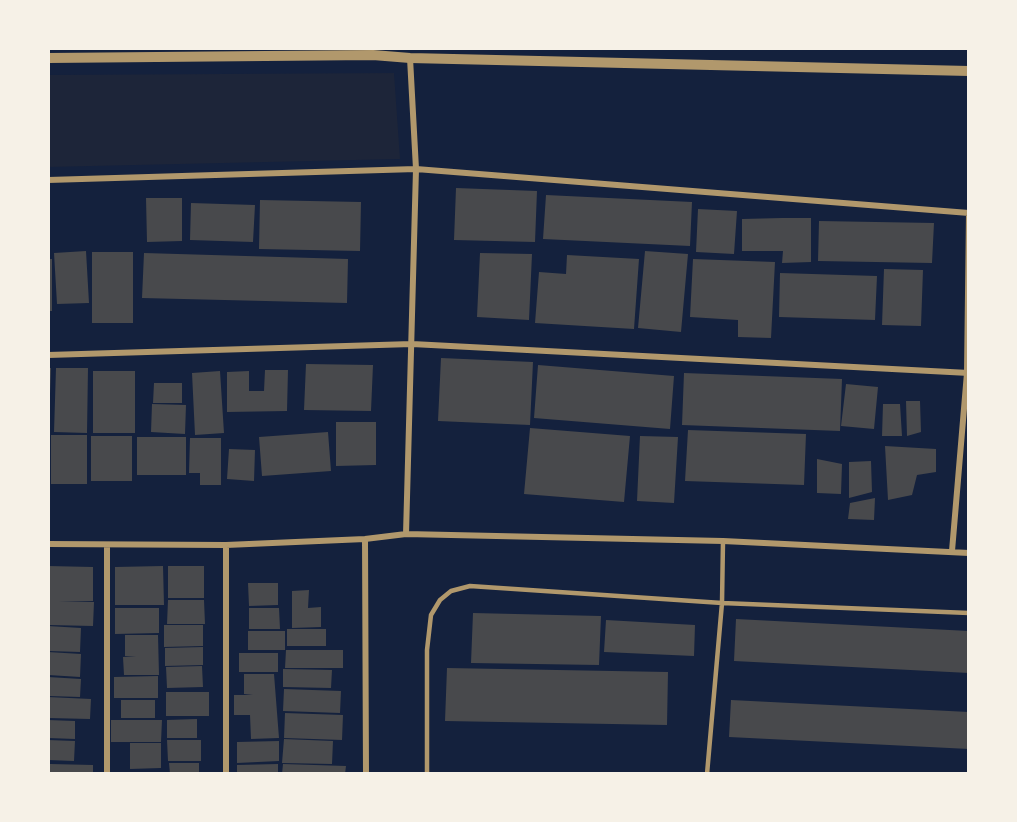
<!DOCTYPE html>
<html>
<head>
<meta charset="utf-8">
<style>
  body { margin:0 }
  #map { position:relative; width:1017px; height:822px; overflow:hidden; background:#14213d; font-family:"Source Sans 3",sans-serif }
  canvas { display:block }
  .frame { position:absolute; inset:0; border:50px solid #f6f1e7; pointer-events:none }
</style>
</head>
<body>
<div id="map">
<canvas width="1017" height="822"></canvas>
<div class="frame"></div>
</div>
<script>
const c = document.querySelector('canvas').getContext('2d');
c.lineJoin = 'round';
function fillPath(path, color) {
  c.fillStyle = color;
  c.fill(path, 'evenodd');
}
function shape(rows) {
  const path = new Path2D();
  for (const r of rows) {
    path.moveTo(r[0], r[1]);
    for (let i = 2; i < r.length; i += 2) path.lineTo(r[i], r[i + 1]);
  }
  return path;
}
function trace(path, color, width, dash) {
  c.strokeStyle = color;
  c.lineWidth = width;
  c.lineCap = dash ? 'butt' : 'round';
  c.setLineDash(dash || []);
  c.stroke(path);
}
fillPath(shape([
  [394,73,400,159,48,167,48,75]
]), '#1d2539');
fillPath(shape([
  [456,188,537,191,535,242,454,240],
  [546,195,692,202,690,246,543,239],
  [146,198,182,198,182,241,147,242],
  [260,200,361,202,360,251,259,249],
  [191,203,255,205,253,242,190,240],
  [698,209,737,211,734,254,696,252],
  [782,218,811,218,811,262,782,263,783,251,742,251,742,219],
  [819,221,934,223,932,263,818,261],
  [86,251,89,303,57,304,54,253],
  [645,251,688,254,681,332,638,328],
  [92,252,133,252,133,323,92,323],
  [144,253,348,259,347,303,142,298],
  [480,253,532,254,529,320,477,317],
  [567,255,639,259,634,329,535,323,539,272,566,274],
  [48,259,52,259,52,311,48,311],
  [693,259,775,262,771,338,738,337,738,320,690,317],
  [884,269,923,270,921,326,882,325],
  [780,273,877,276,875,320,779,317],
  [441,358,533,362,530,425,438,421],
  [306,364,373,365,371,411,304,410],
  [538,365,674,376,670,429,534,418],
  [48,368,51,368,50,394,48,394],
  [56,368,88,368,87,433,54,432],
  [265,370,288,370,287,411,227,412,227,372,249,371,249,391,264,391],
  [93,371,135,371,135,433,93,433],
  [220,371,224,433,195,435,192,373],
  [684,373,842,379,840,431,682,425],
  [154,383,182,383,182,403,153,403],
  [846,384,878,387,874,429,841,426],
  [906,401,920,401,921,432,907,436],
  [152,404,186,405,185,434,151,432],
  [883,404,900,404,902,436,882,436],
  [336,422,376,422,376,465,336,466],
  [530,428,630,436,624,502,524,494],
  [688,430,806,434,804,485,685,481],
  [328,432,331,471,262,476,259,437],
  [51,435,87,435,87,484,51,484],
  [91,436,132,436,132,481,91,481],
  [640,436,678,437,674,503,637,501],
  [137,437,186,437,186,475,137,475],
  [190,438,221,438,221,485,200,485,200,473,189,473],
  [885,446,936,449,936,472,917,475,912,495,888,500],
  [229,449,255,450,254,481,227,479],
  [817,459,842,464,841,494,817,493],
  [871,461,872,492,849,498,849,462],
  [875,498,874,520,848,519,850,503],
  [48,566,93,567,93,601,59,601,94,602,93,626,48,625],
  [163,566,164,605,115,605,115,567],
  [168,566,204,566,204,598,168,598],
  [248,583,278,583,278,605,249,606],
  [309,590,308,608,321,607,321,627,292,628,292,591],
  [168,600,204,600,205,624,167,624],
  [115,608,159,608,159,633,115,634],
  [249,608,279,608,280,629,249,629],
  [473,613,601,616,599,665,471,663],
  [736,619,969,631,969,673,734,661],
  [606,620,695,625,694,656,604,652],
  [164,625,203,625,203,646,164,647],
  [48,626,81,628,80,652,48,651],
  [287,629,326,629,326,646,287,646],
  [248,631,285,631,285,650,248,650],
  [125,635,158,635,159,675,124,675,123,657,136,656,125,656],
  [203,647,203,665,165,666,165,648],
  [286,650,343,650,343,668,285,668],
  [48,652,81,654,80,677,48,675],
  [239,653,278,653,278,672,239,672],
  [202,666,203,687,167,688,166,667],
  [447,668,668,672,667,725,445,721],
  [283,669,332,670,331,688,283,687],
  [244,674,274,674,279,738,251,739,250,715,234,715,234,695,253,695,244,694],
  [158,676,158,698,114,698,114,677],
  [48,677,81,679,80,697,48,696],
  [284,689,341,691,340,713,283,711],
  [166,692,209,692,209,716,166,716],
  [48,697,91,699,90,719,48,718],
  [121,700,155,700,155,718,121,718],
  [731,700,969,712,969,749,729,737],
  [285,713,343,715,342,740,284,738],
  [197,719,197,738,167,738,167,720],
  [48,720,75,721,75,739,48,738],
  [111,720,162,720,161,742,111,742],
  [284,739,333,741,332,764,282,763],
  [48,740,75,741,74,761,48,760],
  [167,740,201,740,201,761,168,761],
  [279,741,279,761,237,763,237,742],
  [130,743,161,743,161,768,130,769],
  [169,763,199,763,199,774,170,774],
  [50,764,93,765,93,774,49,774],
  [278,764,278,774,237,774,237,765],
  [283,764,346,766,345,774,282,774]
]), '#48494c');
trace(shape([
  [427,774,427,650,431,615,440,600,451,591,470,586,722,603,969,613],
  [707,774,722,603,723,541]
]), '#b1986c', 4.5);
trace(shape([
  [48,180,416,169,969,213],
  [48,355,412,344,969,373],
  [406,534,416,169,410,58],
  [365,539,366,774],
  [48,544,226,545,365,539,406,534,723,541,969,553],
  [226,545,226,774],
  [952,551,967,373,969,213],
  [107,774,107,545]
]), '#b1986c', 6);
trace(shape([
  [48,58,373,55,410,58,969,71]
]), '#b1986c', 10);
</script>
</body>
</html>
